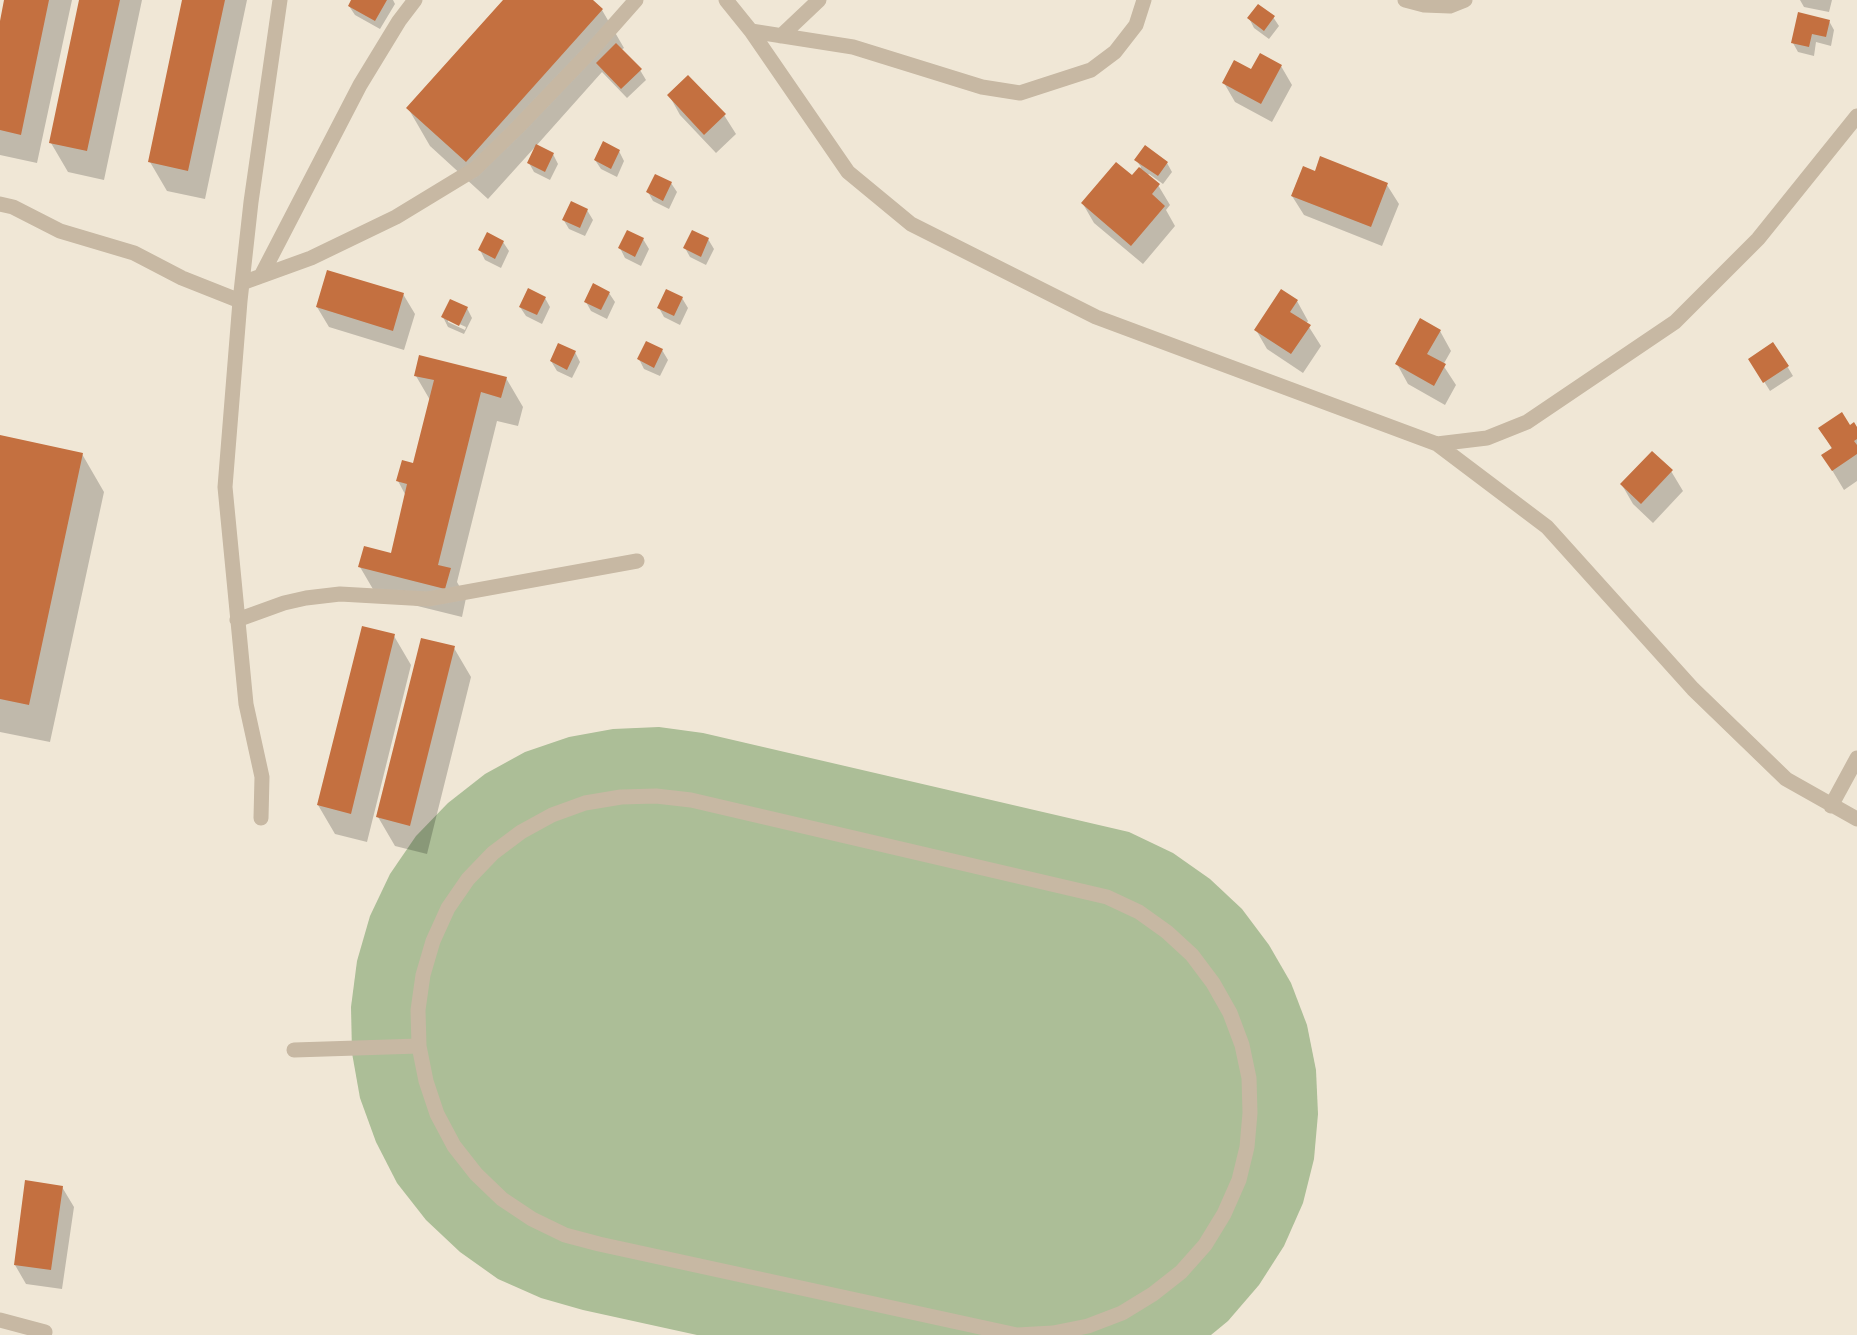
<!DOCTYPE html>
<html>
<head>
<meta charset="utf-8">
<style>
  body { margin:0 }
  canvas { display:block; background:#f0e7d6 }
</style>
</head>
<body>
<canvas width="1857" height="1335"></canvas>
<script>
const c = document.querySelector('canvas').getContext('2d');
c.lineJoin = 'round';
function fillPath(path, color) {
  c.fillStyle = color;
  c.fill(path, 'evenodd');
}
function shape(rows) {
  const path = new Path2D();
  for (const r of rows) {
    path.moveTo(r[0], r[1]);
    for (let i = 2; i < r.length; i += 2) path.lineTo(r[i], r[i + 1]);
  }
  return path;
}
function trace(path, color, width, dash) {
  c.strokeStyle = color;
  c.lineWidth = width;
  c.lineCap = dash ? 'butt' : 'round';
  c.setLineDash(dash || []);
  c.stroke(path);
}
fillPath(shape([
  [659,727,703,733,1129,832,1173,853,1210,879,1242,909,1269,945,1291,983,1307,1025,1316,1070,1318,1114,1314,1159,1303,1203,1284,1246,1259,1285,1228,1321,1211,1335,697,1335,583,1310,541,1298,498,1279,460,1252,426,1220,397,1183,376,1142,360,1098,352,1053,351,1007,357,961,370,916,390,874,416,836,448,803,485,774,525,752,569,737,613,729]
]), '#acbe97');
fillPath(shape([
  [6,0,72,0,37,163,0,155,0,28],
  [81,0,142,0,104,180,68,172,51,143],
  [184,0,247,0,205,199,167,191,150,162],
  [353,0,393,0,395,4,380,29,355,15,349,6],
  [505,0,591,0,602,10,624,48,621,50,640,70,646,80,627,98,602,72,536,146,553,154,558,164,550,180,534,172,529,163,535,147,488,199,430,146,408,108],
  [1800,0,1832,0,1829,12,1804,7],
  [1273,17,1279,26,1269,39,1254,28,1249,18],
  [1829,21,1834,30,1831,46,1816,42,1814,56,1798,52,1793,43],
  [1281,66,1292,85,1272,122,1235,102,1224,83,1252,71],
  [669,95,724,115,736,134,716,153,680,115],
  [619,151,624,161,617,177,601,169,595,160],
  [1321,158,1387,185,1399,204,1382,246,1304,215,1292,196,1316,173],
  [1136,160,1167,163,1172,172,1163,184,1149,174,1147,176,1158,185,1170,205,1166,210,1175,226,1143,264,1094,223,1083,204,1132,177,1141,167],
  [671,183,677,192,669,209,653,201,648,192],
  [587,210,593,220,585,236,569,229,563,219],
  [643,239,649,249,641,266,625,258,620,248],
  [708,239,714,249,706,265,690,257,685,248],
  [503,242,509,251,501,268,485,260,480,250],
  [609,293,615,302,607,319,591,311,586,302],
  [403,294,415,314,404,350,329,327,317,307],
  [545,298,550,307,542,324,526,316,520,307],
  [682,298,688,308,680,325,664,317,659,308],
  [1297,301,1308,321,1306,324,1309,327,1321,346,1303,373,1267,349,1256,330],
  [467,308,472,318,464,334,448,327,443,317],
  [448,319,466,327,465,330,448,322],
  [1440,331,1451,351,1443,365,1456,385,1445,405,1408,384,1397,364],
  [662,350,668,360,660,376,644,369,639,359],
  [575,352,580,362,572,378,557,371,551,361],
  [1750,359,1787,366,1793,376,1770,391],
  [416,376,506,378,523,407,518,426,497,421,457,582,466,598,462,617,377,596,360,567,392,554,406,496,398,481,414,465,430,400],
  [1850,427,1857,430,1857,481,1844,490,1823,455,1832,449,1820,428],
  [0,437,82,454,104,492,50,742,0,732],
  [1671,471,1683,491,1653,523,1633,504,1622,485],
  [394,636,411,665,367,842,335,834,318,805],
  [454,648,471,677,427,854,395,846,378,817],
  [62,1187,74,1207,62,1289,26,1284,15,1265]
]), '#0003');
fillPath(shape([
  [4,0,49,0,21,135,0,130,0,21],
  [79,0,120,0,87,151,49,143],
  [182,0,225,0,188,171,148,162],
  [351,0,387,0,375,21,348,6],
  [503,0,593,0,603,9,466,162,406,108],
  [1258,4,1275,16,1264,31,1247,18],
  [1798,12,1830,20,1826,37,1812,34,1809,47,1791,43],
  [616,43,642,69,621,89,596,63],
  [1260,53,1282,65,1261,104,1222,83,1234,60,1251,69],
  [688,75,726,114,704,135,667,95],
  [603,141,620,150,611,169,594,160],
  [536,144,554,153,545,172,527,163],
  [1145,145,1168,162,1158,176,1134,160],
  [1320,156,1388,183,1371,227,1291,196,1303,166,1315,171],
  [1116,162,1132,175,1139,167,1160,184,1152,194,1165,206,1131,246,1081,203],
  [655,174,672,182,663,201,646,192],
  [571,201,588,209,580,228,562,220],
  [627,230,644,238,635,257,618,248],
  [692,230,709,238,701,257,683,248],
  [487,232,504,241,495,259,478,250],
  [327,270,404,293,393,331,316,307],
  [593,283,610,292,601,310,584,302],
  [528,288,546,297,537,315,519,307],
  [666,289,683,297,674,316,657,308],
  [1281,289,1298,300,1290,312,1311,325,1291,354,1254,330],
  [450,299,468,307,459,326,441,317],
  [1420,318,1441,330,1427,354,1446,364,1434,386,1395,364],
  [646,341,663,349,654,368,637,359],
  [1773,342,1789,366,1763,383,1748,359],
  [558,343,576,351,567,370,550,361],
  [419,355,507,377,501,398,481,392,438,565,451,568,445,589,358,567,364,546,391,553,407,484,396,481,402,460,413,463,434,380,414,376],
  [1842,412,1850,425,1854,422,1857,427,1857,439,1854,441,1857,445,1857,454,1832,471,1821,455,1832,448,1818,428],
  [0,435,83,453,29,705,0,699],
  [1652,451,1673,470,1641,504,1620,484],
  [362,626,395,634,351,814,317,805],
  [421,638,455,646,410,826,376,817],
  [25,1180,63,1186,51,1270,14,1265]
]), '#c47040');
trace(shape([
  [0,204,13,207,60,231,134,253,182,278,240,301],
  [261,276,360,85,399,21,415,0],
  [242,283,311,258,396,217,475,169,518,127,590,52,636,0],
  [237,620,284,603,306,598,340,594,428,599,637,561],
  [656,796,691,800,1107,897,1139,912,1167,932,1192,955,1213,983,1230,1013,1242,1045,1249,1078,1250,1113,1247,1147,1239,1180,1224,1214,1205,1245,1181,1272,1153,1294,1122,1313,1088,1326,1053,1333,1017,1335,599,1244,565,1235,532,1219,502,1199,476,1174,454,1146,437,1114,426,1081,419,1046,418,1010,423,975,433,941,448,908,468,879,493,853,521,832,552,815,585,803,621,797,656,796],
  [261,818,262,777,246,704,225,487,240,301,251,202,280,0],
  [294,1050,419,1046],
  [0,1320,45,1332]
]), '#c7b8a3', 15);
trace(shape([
  [726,0,751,31,848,172,911,224,1096,317,1437,444,1547,527,1693,689,1786,779,1857,819],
  [1405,0,1424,5,1450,6,1465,0],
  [751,31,853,47,982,87,1020,93,1091,70,1115,52,1136,25,1144,0],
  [781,36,819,0],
  [1437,444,1487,438,1527,422,1675,322,1758,239,1857,116],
  [1831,806,1857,758]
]), '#c7b8a3', 15);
</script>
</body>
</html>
